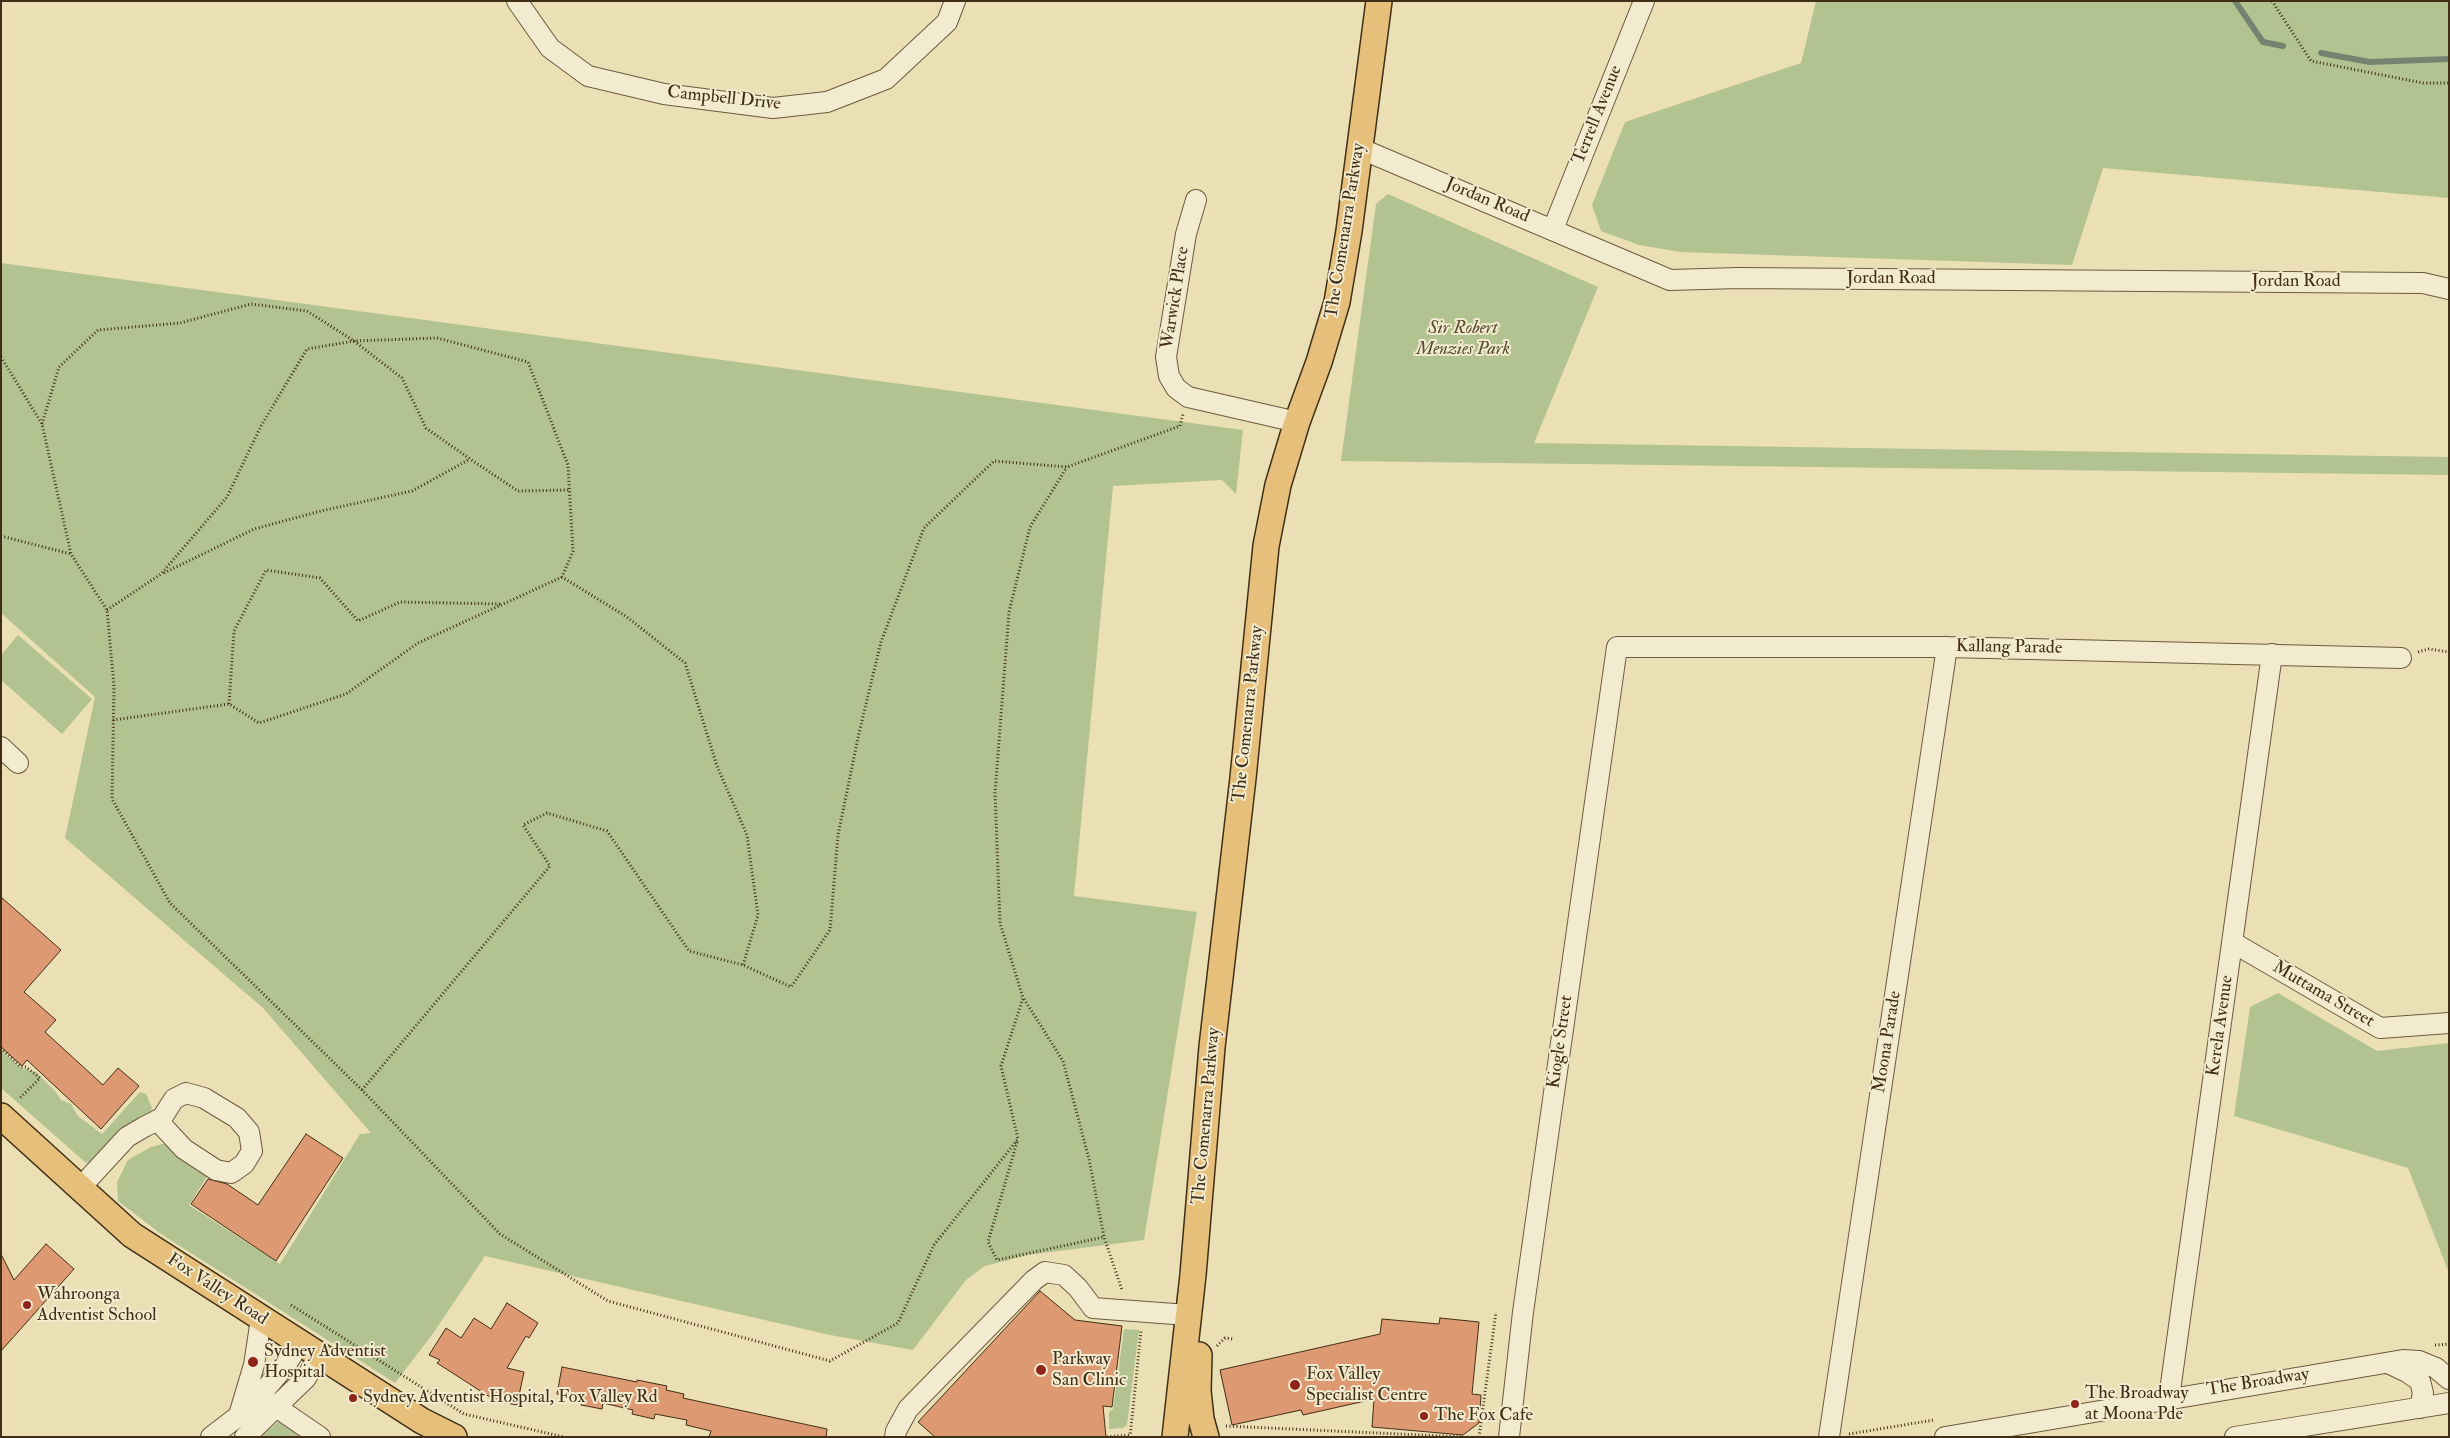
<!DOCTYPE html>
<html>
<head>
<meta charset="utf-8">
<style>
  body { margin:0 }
  #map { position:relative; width:2450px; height:1438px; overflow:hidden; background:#ebe0b5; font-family:"IM FELL Double Pica",serif }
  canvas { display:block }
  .frame { position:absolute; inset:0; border:2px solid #412e16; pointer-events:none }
</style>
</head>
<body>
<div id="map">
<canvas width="2450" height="1438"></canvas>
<div class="frame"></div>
</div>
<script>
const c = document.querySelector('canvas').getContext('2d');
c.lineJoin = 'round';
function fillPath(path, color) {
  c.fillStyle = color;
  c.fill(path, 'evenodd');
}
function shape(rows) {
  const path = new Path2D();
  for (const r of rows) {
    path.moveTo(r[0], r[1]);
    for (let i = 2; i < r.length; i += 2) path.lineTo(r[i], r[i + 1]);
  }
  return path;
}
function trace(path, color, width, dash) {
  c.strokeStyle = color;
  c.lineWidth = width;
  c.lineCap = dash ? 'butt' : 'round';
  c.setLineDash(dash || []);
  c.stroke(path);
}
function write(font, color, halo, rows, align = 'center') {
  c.font = font + ' "IM FELL Double Pica",serif';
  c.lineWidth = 4;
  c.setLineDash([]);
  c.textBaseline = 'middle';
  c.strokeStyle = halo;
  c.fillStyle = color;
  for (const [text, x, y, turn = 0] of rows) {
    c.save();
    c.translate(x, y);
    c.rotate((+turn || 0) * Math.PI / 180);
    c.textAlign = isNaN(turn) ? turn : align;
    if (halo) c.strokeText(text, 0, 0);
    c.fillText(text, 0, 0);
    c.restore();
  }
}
fillPath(shape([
  [1816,1,2449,1,2449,198,2103,168,2072,265,1680,252,1639,245,1601,231,1592,205,1625,122,1801,63],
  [1388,194,1598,287,1534,443,2449,457,2449,475,1341,461,1376,204],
  [1,263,1243,430,1236,494,1222,480,1113,486,1074,896,1197,912,1144,1240,1028,1255,985,1266,966,1280,913,1350,830,1335,485,1256,432,1335,395,1383,161,1234,118,1201,117,1182,128,1160,151,1147,166,1143,208,1175,189,1205,280,1264,360,1134,371,1133,263,1008,65,838,95,697,1,613],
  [18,635,92,699,62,734,1,680,1,655],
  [2278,993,2377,1051,2449,1043,2449,1273,2408,1168,2234,1116,2250,1007],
  [1,1049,21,1068,36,1072,55,1091,61,1100,71,1104,78,1116,102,1134,140,1092,146,1094,152,1108,150,1113,95,1160,86,1163,1,1088],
  [1124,1329,1139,1330,1127,1425,1123,1428,1109,1429,1109,1412,1113,1409],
  [279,1421,301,1437,260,1437]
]), '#b2c391');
trace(shape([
  [2235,1,2263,42,2283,46],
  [2321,53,2370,62,2449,59]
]), '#758470', 6);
const building = shape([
  [1,897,61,950,24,992,56,1020,45,1032,103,1085,118,1068,139,1086,101,1129,27,1060,22,1066,1,1047,1,897],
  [306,1134,343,1158,276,1261,191,1204,208,1179,227,1184,258,1205,306,1134],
  [46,1244,74,1269,1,1351,1,1254,14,1280,46,1244],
  [1040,1291,1075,1320,1122,1326,1112,1407,1103,1406,1106,1437,935,1437,918,1422,1040,1291],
  [507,1303,538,1323,529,1338,526,1336,507,1368,524,1372,517,1405,496,1401,437,1363,440,1360,429,1355,446,1328,461,1338,474,1318,491,1329,507,1303],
  [1440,1318,1479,1322,1472,1394,1481,1395,1479,1423,1463,1435,1372,1427,1374,1399,1303,1415,1301,1410,1232,1425,1220,1370,1380,1334,1382,1319,1439,1324,1440,1318],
  [562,1367,637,1382,637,1380,667,1386,666,1390,684,1394,683,1398,827,1429,826,1437,709,1437,711,1431,686,1425,687,1420,655,1414,654,1419,632,1414,633,1410,603,1403,602,1409,581,1405,582,1400,557,1394,562,1367]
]);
fillPath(building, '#dd9a72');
trace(building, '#412e16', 1);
const minor = shape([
  [517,1,550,48,588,76,664,94,773,108,827,102,886,79,947,22,955,1],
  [1359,148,1670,280,1738,278,2423,283,2449,289],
  [1196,200,1186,234,1166,357,1169,376,1176,388,1188,397,1297,422],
  [1553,229,1644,1],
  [1,747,18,763],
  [2232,942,2380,1028,2449,1023],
  [80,1188,127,1137,144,1127,162,1118,174,1099,186,1093,204,1098,237,1118,249,1132,252,1151,244,1164,231,1173,216,1170,184,1149,157,1120],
  [2388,1363,2407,1372,2420,1381,2423,1393,2420,1408],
  [2169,1398,2272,654],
  [266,1400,320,1437],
  [239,1415,254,1365,261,1319],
  [211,1437,249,1408,285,1366,300,1343],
  [245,1437,306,1378,319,1356],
  [895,1437,896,1431,908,1409,1034,1280,1045,1272,1064,1275,1078,1288,1093,1308,1188,1315],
  [1509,1437,1523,1312,1617,647,1947,647,2401,658],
  [1829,1437,1947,647],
  [1945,1437,2403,1360,2419,1361,2436,1368,2449,1379],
  [2235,1437,2449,1403]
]);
const major = shape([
  [1,1116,132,1235,422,1421,454,1437],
  [1199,1355,1198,1391,1201,1419,1206,1437],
  [1175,1437,1193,1275,1212,1047,1243,778,1266,546,1278,485,1297,422,1319,362,1337,302,1349,231,1379,1]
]);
trace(minor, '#6c5a3e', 22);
trace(major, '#412e16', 28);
trace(shape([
  [2272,1,2311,61,2423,83,2449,83],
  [1,357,42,424,71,554,107,610,114,686,112,799,170,903,362,1090,500,1234,608,1301,830,1361,898,1323,934,1245,1018,1139,1001,1066,1023,998,1000,923,995,793,1009,612,1030,527,1067,467],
  [42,424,59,367,98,330,180,323,251,304,307,311,354,341,402,378,426,428,470,459,518,491,569,490],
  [1,536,71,554],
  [164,573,254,529,321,511,412,491,470,459],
  [107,610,161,574,227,497,261,426,307,349,354,341,437,338,528,362,568,465,573,551,562,577,627,617,685,663,717,766,747,835,758,915,743,965],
  [2418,652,2429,649,2449,652],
  [229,704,234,631,266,570,320,578,358,621,400,602,502,604],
  [113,720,229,704,259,723,346,694,418,643,562,577],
  [1024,999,1063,1061,1089,1159,1104,1237,1122,1290],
  [1,1048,21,1067,26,1067,40,1078,19,1099],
  [362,1090,550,866,523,825,547,813,607,831,689,951,743,965,791,987,830,930,838,835,859,733,881,642,924,528,994,461,1067,467,1180,426,1183,414],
  [1017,1142,988,1242,997,1260,1104,1237],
  [291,1305,464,1414,564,1437],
  [2435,1345,2449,1344],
  [1217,1346,1225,1338,1233,1339],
  [1226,1426,1464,1437],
  [1849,1434,1934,1420],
  [1107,1437,1130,1435],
  [1130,1437,1141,1331],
  [1479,1437,1496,1312]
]), '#412e16', 3, [1, 2.5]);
trace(minor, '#f2ebcf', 20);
trace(major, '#e6c07a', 25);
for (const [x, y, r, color] of [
  [27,1305,5,"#8f2418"],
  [253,1362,6,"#8f2418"],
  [1041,1370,6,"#8f2418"],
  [1295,1385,6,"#8f2418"],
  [353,1398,5,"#8f2418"],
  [2075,1404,5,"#8f2418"],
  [1424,1416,5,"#8f2418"]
]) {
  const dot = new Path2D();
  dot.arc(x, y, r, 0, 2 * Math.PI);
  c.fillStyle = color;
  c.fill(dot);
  trace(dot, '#f2ebcf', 2);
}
write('18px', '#412e16', '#f2ebcf', [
  ["Campbell Drive",724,99,6],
  ["Terrell Avenue",1598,115,-68],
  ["Jordan Road",1487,201,23],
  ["The Comenarra Parkway",1346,231,-81],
  ["Jordan Road",1891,279],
  ["Jordan Road",2296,282],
  ["Warwick Place",1176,298,-81],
  ["Kallang Parade",2009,648,1],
  ["The Comenarra Parkway",1249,714,-84],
  ["Muttama Street",2323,995,30],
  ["Kerela Avenue",2221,1026,-82],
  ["Kiogle Street",1561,1042,-82],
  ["Moona Parade",1888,1042,-81],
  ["The Comenarra Parkway",1207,1116,-85],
  ["Fox Valley Road",217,1290,33],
  ["The Broadway",2258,1383,-9]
]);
write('italic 18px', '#584c2f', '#f2ebcf', [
  ["Sir Robert",1463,329],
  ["Menzies Park",1463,350]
]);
write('18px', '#412e16', '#f2ebcf', [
  ["Wahroonga",37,1295],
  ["Adventist School",37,1316],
  ["Sydney Adventist",264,1352],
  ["Hospital",264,1373],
  ["Parkway",1052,1360],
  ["San Clinic",1052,1381],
  ["Fox Valley",1306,1375],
  ["Specialist Centre",1306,1396],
  ["The Broadway",2085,1394],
  ["at Moona Pde",2085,1415],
  ["Sydney Adventist Hospital, Fox Valley Rd",363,1398],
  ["The Fox Cafe",1434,1416]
], 'left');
</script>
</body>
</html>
